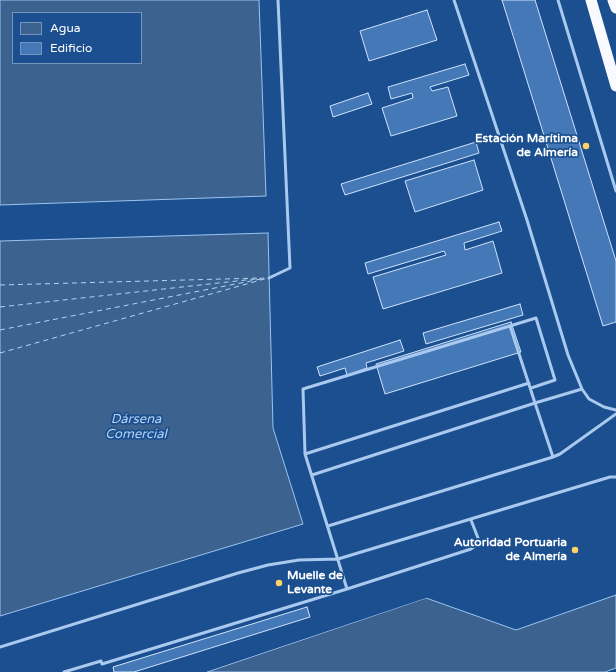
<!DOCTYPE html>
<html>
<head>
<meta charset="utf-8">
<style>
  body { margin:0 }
  #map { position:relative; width:616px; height:672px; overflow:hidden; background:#1b4f8f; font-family:"Varela Round",sans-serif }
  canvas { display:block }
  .legend { position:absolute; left:12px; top:12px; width:130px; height:52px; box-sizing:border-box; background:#1b4f8f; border:1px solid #7695bc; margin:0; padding:5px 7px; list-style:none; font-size:12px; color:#fff }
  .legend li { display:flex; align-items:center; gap:8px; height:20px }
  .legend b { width:20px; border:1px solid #7695bc }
</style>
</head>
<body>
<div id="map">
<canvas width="616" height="672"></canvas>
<ul class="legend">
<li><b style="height:11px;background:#3c6290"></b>Agua</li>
<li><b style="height:11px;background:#4478b7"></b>Edificio</li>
</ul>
</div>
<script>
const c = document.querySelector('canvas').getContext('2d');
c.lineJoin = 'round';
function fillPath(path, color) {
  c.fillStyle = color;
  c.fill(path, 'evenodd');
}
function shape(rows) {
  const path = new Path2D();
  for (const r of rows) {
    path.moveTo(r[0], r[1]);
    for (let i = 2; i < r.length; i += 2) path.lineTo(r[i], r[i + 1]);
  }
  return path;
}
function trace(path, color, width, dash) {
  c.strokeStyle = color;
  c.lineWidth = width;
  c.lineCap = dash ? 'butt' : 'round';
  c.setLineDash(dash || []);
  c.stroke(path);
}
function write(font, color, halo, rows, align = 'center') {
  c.font = font + ' "Varela Round",sans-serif';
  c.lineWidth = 3.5;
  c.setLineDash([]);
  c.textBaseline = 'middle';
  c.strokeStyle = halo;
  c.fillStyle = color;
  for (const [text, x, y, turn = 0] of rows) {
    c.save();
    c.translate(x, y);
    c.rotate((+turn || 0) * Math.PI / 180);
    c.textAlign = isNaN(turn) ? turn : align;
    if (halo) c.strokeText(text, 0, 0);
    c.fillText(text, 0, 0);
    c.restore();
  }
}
const water = shape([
  [0,0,259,0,266,196,0,205,0,0],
  [13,13,141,13,141,63,13,63,13,13],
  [268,233,273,428,303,524,0,616,0,241,268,233],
  [616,595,616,668,605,672,207,672,426,598,516,630,616,595]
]);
fillPath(water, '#3c6290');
trace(water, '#9cc4f0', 1);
fillPath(shape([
  [425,596,427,597,426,598,205,672,206,670]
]), '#1b4f8f');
trace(shape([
  [0,285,260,278],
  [0,307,264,278],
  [0,330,261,279],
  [0,353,268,278]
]), '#b5d3f5', 1, [5, 4]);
const building = shape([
  [502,0,535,0,616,261,616,322,603,326,502,0],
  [427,10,437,40,369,61,360,31,427,10],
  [465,64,469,75,430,87,432,91,448,87,457,116,391,136,382,108,413,98,412,93,391,99,388,87,465,64],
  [368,93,372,104,333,117,330,106,368,93],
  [476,142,479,153,345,195,341,184,476,142],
  [474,160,483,190,415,212,405,181,474,160],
  [499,222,502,231,464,243,465,250,493,241,502,273,383,309,373,277,446,255,444,251,368,274,365,263,499,222],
  [520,304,523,315,426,344,423,333,520,304],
  [511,322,521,352,385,394,376,364,511,322],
  [400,340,404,351,366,363,367,368,347,375,345,368,320,376,317,367,400,340],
  [307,607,310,617,134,672,114,672,113,667,307,607]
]);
fillPath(building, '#4478b7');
trace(building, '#cfe3fa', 1);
trace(shape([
  [454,0,527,220,568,355,582,389,589,399,604,407,616,410],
  [558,0,616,191],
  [269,278,290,268,278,0],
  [305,454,529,383],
  [553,457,535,403,582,389],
  [312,475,535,403,510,326],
  [328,526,553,457,560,454,616,414],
  [347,589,305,454,303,389,536,318,555,380,531,388],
  [0,647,238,573,268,565,299,560,338,559,610,477,616,477],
  [64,672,101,661,102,664,347,589,471,549,476,545,478,538,471,520]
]), '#a9c9ee', 3);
trace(shape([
  [591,0,616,86],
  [613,0,616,8]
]), '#f8faff', 11);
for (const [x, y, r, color] of [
  [586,146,4,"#ffd166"],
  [575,550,4,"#ffd166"],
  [279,583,4,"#ffd166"]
]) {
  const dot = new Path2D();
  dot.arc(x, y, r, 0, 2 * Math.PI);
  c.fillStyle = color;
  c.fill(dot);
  trace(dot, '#1b4f8f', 1.5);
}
write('bold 12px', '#fff', '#1b4f8f', [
  ["Estación Marítima",578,139],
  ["de Almería",578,153],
  ["Autoridad Portuaria",567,543],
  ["de Almería",567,557],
  ["Muelle de",287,576,"left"],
  ["Levante",287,590,"left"]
], 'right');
write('italic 13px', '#b5d3f5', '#1b4f8f', [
  ["Dársena",136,420],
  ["Comercial",136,435]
]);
</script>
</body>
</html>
